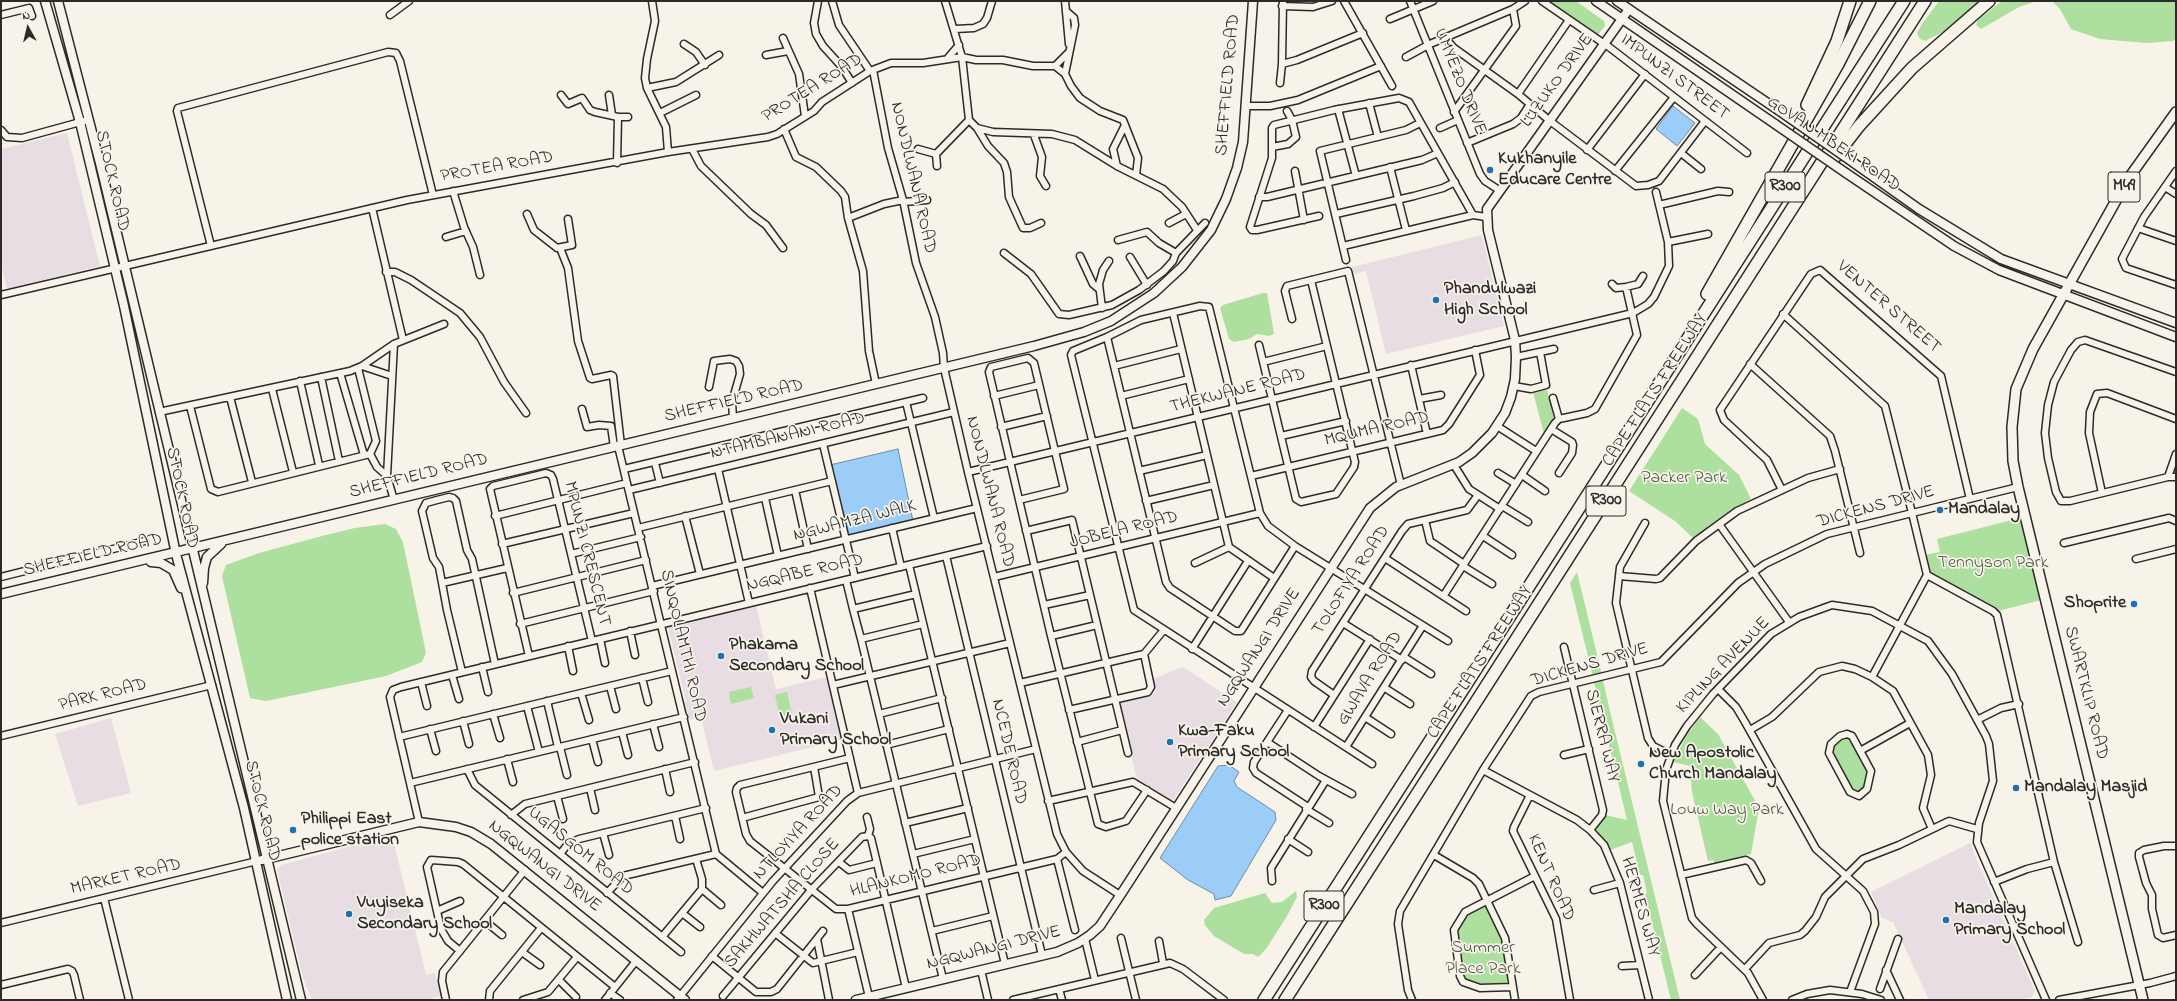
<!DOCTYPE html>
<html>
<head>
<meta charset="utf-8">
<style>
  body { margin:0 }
  #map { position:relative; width:2177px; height:1001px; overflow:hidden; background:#f7f3e8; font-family:"Indie Flower",sans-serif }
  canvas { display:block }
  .frame { position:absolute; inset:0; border:2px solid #2b2b2b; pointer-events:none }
  .north { position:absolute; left:8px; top:8px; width:40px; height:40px; -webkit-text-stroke:3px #f7f3e8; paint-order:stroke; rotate:352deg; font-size:11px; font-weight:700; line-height:16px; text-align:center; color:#2b2b2b }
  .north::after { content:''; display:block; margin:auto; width:14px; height:18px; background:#2b2b2b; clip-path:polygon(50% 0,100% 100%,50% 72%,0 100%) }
</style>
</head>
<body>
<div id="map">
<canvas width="2177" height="1001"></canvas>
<div class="frame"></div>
<div class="north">N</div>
</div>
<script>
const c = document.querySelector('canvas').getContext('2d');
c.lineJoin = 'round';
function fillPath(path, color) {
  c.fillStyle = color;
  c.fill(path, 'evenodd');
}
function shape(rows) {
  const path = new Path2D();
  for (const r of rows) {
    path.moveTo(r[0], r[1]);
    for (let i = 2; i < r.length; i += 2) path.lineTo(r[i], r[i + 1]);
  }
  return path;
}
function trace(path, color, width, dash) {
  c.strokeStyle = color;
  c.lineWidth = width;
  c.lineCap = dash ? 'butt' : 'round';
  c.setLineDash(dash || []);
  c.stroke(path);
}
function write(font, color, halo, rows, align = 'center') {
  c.font = font + ' "Indie Flower",sans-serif';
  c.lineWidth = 3.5;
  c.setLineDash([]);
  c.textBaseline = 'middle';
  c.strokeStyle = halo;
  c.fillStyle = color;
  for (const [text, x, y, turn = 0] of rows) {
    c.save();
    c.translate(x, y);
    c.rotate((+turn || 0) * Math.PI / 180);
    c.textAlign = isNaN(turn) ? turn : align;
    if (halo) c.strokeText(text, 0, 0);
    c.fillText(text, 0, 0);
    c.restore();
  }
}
fillPath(shape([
  [67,133,100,266,7,289,1,263,1,149],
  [1482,235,1504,326,1386,354,1366,271,1353,274,1352,267],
  [756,606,776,689,827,677,842,740,714,771,701,717,688,720,684,702,686,701,668,628],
  [1183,667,1237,702,1174,799,1171,800,1137,779,1119,705,1121,702,1153,695,1156,691,1153,679],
  [111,718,131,793,78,806,55,734],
  [392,835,426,975,435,973,441,996,424,1000,312,1000,303,978,277,870,281,865],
  [1970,843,1972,845,1974,854,2035,991,2032,997,2017,1000,1929,1000,1893,922,1882,918,1871,892]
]), '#e8dde3');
fillPath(shape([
  [1546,1,1576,1,1604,21,1605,26,1597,36],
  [1939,1,1980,1,1943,32,1925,41,1920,39,1917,33,1922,24],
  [2002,1,2037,1,2019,7,1981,29,1976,25,1978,20],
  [2052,1,2176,1,2176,38,2173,41,2146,43,2100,39,2071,29,2060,9],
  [1263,293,1267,293,1274,334,1269,336,1257,334,1249,339,1234,342,1229,339,1220,308,1223,305],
  [1547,389,1554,420,1544,434,1533,392],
  [1682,408,1698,419,1705,444,1739,475,1751,499,1731,509,1693,538,1675,521,1629,491],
  [2020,518,2041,600,1998,611,1934,575,1929,571,1925,555,1940,552,1937,539],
  [385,524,396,529,403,542,426,653,422,662,386,676,300,694,266,701,250,698,222,576,226,565,259,553,326,535,355,528],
  [1577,572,1602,675,1593,677,1570,583],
  [1603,680,1609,707,1680,1000,1671,1000,1645,894,1647,893,1643,875,1640,875,1632,842,1610,850,1596,829,1605,815,1627,820,1594,682],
  [751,687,754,698,731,704,729,692],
  [787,692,792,715,780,718,775,695],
  [1700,717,1718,734,1759,808,1751,854,1714,863,1713,860,1708,861,1692,792,1690,766,1673,762,1687,735],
  [1846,736,1850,738,1869,773,1865,789,1858,794,1852,791,1831,753,1832,746,1841,737],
  [1296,891,1297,897,1287,916,1266,949,1258,957,1253,954,1244,954,1214,936,1205,925,1204,920,1214,908,1265,893,1272,903,1282,902],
  [1483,906,1487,908,1502,938,1509,977,1505,984,1481,986,1464,980,1462,975,1457,929,1465,914]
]), '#addf9f');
const water = shape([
  [1673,106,1695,123,1677,146,1656,129,1673,106],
  [898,449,913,521,851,537,847,534,830,465,898,449],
  [1229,765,1239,772,1234,781,1237,787,1275,812,1276,820,1231,896,1215,900,1214,894,1188,880,1160,858,1218,766,1229,765]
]);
fillPath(water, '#9cccf8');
trace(water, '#6f8ca6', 1);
const street = shape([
  [652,1,655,21,647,59,645,78,647,88,666,127,668,152],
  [818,1,814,23,816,34,823,46,842,67,852,83],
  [832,1,839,25,870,71],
  [945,1,962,57,969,120,977,128,993,132,1052,134,1075,140,1117,166,1163,189,1182,207,1197,230],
  [1065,1,1069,44],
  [1344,1,1392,86],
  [1410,1,1480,174,1485,181,1499,190],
  [1542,1,1609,47,1747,153],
  [1282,6,1313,7,1332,1],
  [1,15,29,8,32,16],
  [390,15,409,1],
  [1390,19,1433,1],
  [955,29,974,28,983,24,987,18,992,1],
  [783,38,799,74,805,116],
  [1445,38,1454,48,1518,94,1550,121,1636,186,1648,185,1659,181,1705,121],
  [684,44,696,52,705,65],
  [766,55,788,51],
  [1406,57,1430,44,1513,9,1525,1],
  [947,59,959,45],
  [1282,64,1297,60,1363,33],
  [1055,66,1069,52],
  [873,70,888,148,903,200,916,263,935,317,943,353,944,368,968,472,1057,834,1066,852,1083,871,1120,895],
  [1065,74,1075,25,1074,18,1066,11],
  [1280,83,1282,64,1283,1],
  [647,88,676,82,719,55],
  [1518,94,1569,20],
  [561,95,568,104,582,98,590,110,595,112,618,117,628,117],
  [609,95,612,115],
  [1369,103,1378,137],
  [1246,106,1270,106,1298,100,1381,66],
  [1338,109,1356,176],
  [1454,112,1516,26,1513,9],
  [660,113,696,95],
  [977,128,988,146,1004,163,1007,172,1009,197,1023,228,1030,228,1041,223],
  [1440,128,1458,120],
  [784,129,796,157,816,167,841,191,845,197,848,218,863,271,869,351,876,384],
  [1,130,7,137,22,138,84,121],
  [1034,135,1042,157,1040,176,1046,186],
  [1467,143,1513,124,1521,118,1530,104],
  [1272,147,1288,144,1296,137,1292,120,1287,111],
  [692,149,701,166,751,214,766,225,783,248],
  [918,149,936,154],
  [1587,150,1645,74],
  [1681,153,1701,169],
  [936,154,969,120],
  [936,154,937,166],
  [617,163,618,117],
  [1117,166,1113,149,1125,125],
  [1390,167,1406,230],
  [1295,171,1304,220],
  [1615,171,1674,97],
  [2176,171,2144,217,2122,259,2126,268,2176,285],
  [2165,187,2176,194],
  [453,191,464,227,473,247,480,275],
  [1259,197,1267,197,1422,160,1438,153],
  [904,202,927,200],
  [1659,205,1718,191,1729,192],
  [372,208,403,340],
  [527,214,534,230,557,248,572,245,568,219],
  [1336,214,1414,196,1443,188,1455,182],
  [1319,216,1257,230,1252,230,1250,227,1272,158,1272,128,1274,125,1334,110,1399,98,1409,102,1473,215],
  [848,218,884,204,903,200],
  [1169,223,1186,214],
  [2138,228,2176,241],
  [446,237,466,231],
  [1118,240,1147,232,1159,243,1176,253],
  [1668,242,1708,234],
  [211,246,177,111,178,108,388,52,396,53,400,61,433,195],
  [1343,246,1473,215,1486,217],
  [560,248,568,268,578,341,590,378,592,379,611,375,613,376,621,445],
  [1004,253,1031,274,1059,314,1069,315,1112,305,1139,290,1164,271,1173,261,1176,253,1205,223],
  [1080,256,1093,284,1099,289],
  [1130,257,1147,285],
  [1346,260,1320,151,1406,130,1420,123],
  [386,272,395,272,411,280,460,313,480,337,504,382,526,413],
  [1612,284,1616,288,1626,287,1638,284,1643,276],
  [1,295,407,200,668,152,768,137,777,134,814,111,822,102,870,71,891,63,923,63,962,57,976,60,1003,60,1033,66,1055,66,1065,74,1071,86,1080,98,1100,111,1123,120,1138,158,1136,175],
  [1102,308,1099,284,1103,270,1109,261],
  [1173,313,1229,547,1274,578],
  [1783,314,1885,406,1912,513,1927,575,1872,677],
  [1292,319,1285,291,1287,286,1348,271,1401,485],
  [1107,337,1166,582,1170,588,1235,631,1241,631,1295,546],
  [1259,345,1296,499,1301,502,1336,494,1354,467,1355,462,1311,280],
  [1516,357,1554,349],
  [1263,362,1327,346],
  [1750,364,1830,436,1835,451,1860,553],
  [1411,365,1427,434],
  [362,366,392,376],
  [1114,366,1181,349],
  [2176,372,2085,340,2078,342,2071,350,2054,382,2048,405,2045,433,2048,458,2056,492,2061,501,2070,501,2168,477,2176,477],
  [340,373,364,455],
  [321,377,339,461],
  [300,381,319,465],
  [1514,386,1531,389,1546,385,1540,352],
  [709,387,714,361,730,359,736,361,739,366,740,374,732,402,733,418],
  [272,389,293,472],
  [994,396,1039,385],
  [1121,396,1189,379],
  [230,397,252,482],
  [1553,398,1559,419],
  [1419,399,1441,395],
  [906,402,934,518],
  [190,406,211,489,218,492,370,454,376,441,358,368],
  [582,409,587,427,599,425,611,426,614,447],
  [159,412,350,371,362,366,394,344,444,324],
  [1497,426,1536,451],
  [1001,427,1047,416],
  [1551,429,1572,442,1573,445,1572,453,1559,473],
  [1281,436,1346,421],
  [823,444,855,578],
  [618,446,716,854],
  [370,454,377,467,387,476],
  [655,463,660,483],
  [1454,465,1469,489,1500,509],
  [624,469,923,398],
  [718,469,749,603],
  [1139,471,1207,455],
  [968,472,1633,313,1648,304,1654,297,1669,266,1668,242,1656,192],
  [1498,473,1516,484],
  [1522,475,1545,491],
  [1251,476,1443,430,1449,424,1480,375,1475,350],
  [2168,477,2176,454],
  [629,490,954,412],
  [795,490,808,549],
  [1782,490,1767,460,1724,420,1720,410,1811,274,1820,270,1941,376,1970,499],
  [2102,493,2089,433,2090,412,2097,394,2107,393,2176,419],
  [765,498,778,556],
  [394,500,387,476,394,344],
  [1019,500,1064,489,1034,363,1028,358,991,367,989,372,1051,636,1098,824,1106,827,1126,821,1147,790],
  [1146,501,1214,485],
  [1502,506,1528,522],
  [495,516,627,483],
  [685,516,700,574],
  [1425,520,1430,541,1464,564],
  [1645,523,1620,567,1616,603,1648,738,1653,746,1671,755],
  [1719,524,1789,622],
  [638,528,832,481],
  [892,528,901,567],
  [1026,531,1072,520,1128,753],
  [1483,536,1512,555],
  [2064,543,2169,518,2176,521],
  [502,544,634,513],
  [571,554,641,537],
  [946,556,1042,955],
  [1385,558,1466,611],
  [2136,559,2176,549],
  [1195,563,1229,547],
  [909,565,1005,964],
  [1463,566,1492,584],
  [1927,575,1993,611,1997,615,2054,862,2078,942],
  [1619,576,1656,579,1660,578,1696,541,1737,511,1808,478,1840,469],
  [1,577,145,541],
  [994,577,1260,513],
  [846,580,853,609,916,594],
  [442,583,507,568],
  [652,586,977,508],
  [810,588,858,793],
  [513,593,646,560],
  [1444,595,1555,423,1559,419,1587,413,1595,409,1637,335,1626,287],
  [1044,605,1090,595],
  [853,609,861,639],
  [1343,623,1402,660],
  [520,624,654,591],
  [923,624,861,639,943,979],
  [630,631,635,655],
  [1051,636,1097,625],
  [600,639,605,663],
  [568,646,573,671],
  [1564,647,1603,810,1602,815,1590,830],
  [1192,649,1248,561],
  [529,656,490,489,493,486,546,473,551,475,553,479,592,641],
  [1404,657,1431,674],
  [482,667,488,692],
  [462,672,447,610,442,583,439,567,433,558,422,511,426,503,437,500,449,497,453,498,456,501,467,550,472,559,495,664],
  [452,675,459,699],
  [642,678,648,702],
  [421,682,427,706],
  [1020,683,1144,654,1163,631],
  [833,685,1010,643],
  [610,686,616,709],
  [1385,688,1410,704],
  [1718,689,1736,707,1745,722,1816,849,1863,891,1874,912,1875,924,1850,992],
  [581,693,589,720],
  [1334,695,1314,681,1311,677,1312,671,1402,531,1408,524,1467,510,1478,495],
  [547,701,558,747],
  [527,706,539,752],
  [1069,710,1148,692,1151,687,1144,654],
  [1288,710,1254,762,1253,768,1256,773,1308,807],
  [493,714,500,738],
  [879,714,942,698],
  [1365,717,1391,734],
  [1977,720,2001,708,2019,704],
  [463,721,469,744],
  [653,724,659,747],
  [1314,727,1370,639],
  [430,729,436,751],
  [1750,730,1772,717,1819,672,1842,666,1855,669,1872,677,1893,691,1928,755,1931,775,1923,808,1932,829],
  [622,732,628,755],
  [1847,734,1852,736,1871,771,1867,789,1859,796,1850,792,1829,753,1831,744,1840,736,1847,734],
  [1,736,212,685],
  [399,737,672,671],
  [592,739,598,762],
  [1077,742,1122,730],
  [1267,742,1319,776,1352,794],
  [886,745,949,729],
  [560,747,567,775],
  [1346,747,1422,627],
  [1860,751,1910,723],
  [1564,755,1589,749],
  [850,758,740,785,737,788,736,792,746,834,750,841,836,909,848,909,1057,859,1066,852],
  [507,759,513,782],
  [1372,764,1134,610,1071,355,1073,351,1107,337,1141,320,1200,306,1209,307,1260,513,1268,526,1295,546,1448,641],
  [467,769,475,785,681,952],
  [665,769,670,792],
  [1483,770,1577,820,1590,830,1604,845,1620,883,1649,1000],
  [410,783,684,717],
  [590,788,595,810],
  [1530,795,1514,827,1513,831,1556,919,1570,1000],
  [557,796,563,819],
  [1048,801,1133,782,1176,808],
  [1306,809,1329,823],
  [511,815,525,804,695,762],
  [675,816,680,839],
  [867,817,870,829,868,836,871,838,877,863,906,988],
  [742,818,819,797,814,767],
  [419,822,390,697,393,690,401,687,987,546],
  [905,823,968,808],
  [603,833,609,855],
  [1288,839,1308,852],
  [2176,846,2164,846,2144,850,2139,853,2139,857,2146,883,2152,895,2152,909,2158,935,2163,938,2176,935],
  [560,854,568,844,579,839,706,808],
  [716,854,763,893],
  [913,854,975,839],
  [1434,855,1473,878,1479,884,1505,938,1515,1000],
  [1057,859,1075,930],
  [839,862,849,870,877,863],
  [1681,875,1746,860,1751,863,1761,881],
  [1272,881,1271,868,1326,780],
  [1994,882,2027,869,2054,862],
  [702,889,721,905],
  [1594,890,1620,883],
  [607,893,623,876,716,854],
  [104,898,129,1000],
  [848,909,869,997],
  [437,911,460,901],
  [682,913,700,927],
  [485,921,502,935],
  [1,923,257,861],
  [932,931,993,916],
  [775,933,813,963,858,952],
  [662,937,702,889,702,879,696,859],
  [1121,938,1136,1000],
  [817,939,829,1000],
  [1085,939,1095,980],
  [1159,941,1163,963],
  [460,951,448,941,441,929,427,867,431,860,458,862,463,864,615,987],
  [522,952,540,965],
  [712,956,756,992,771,992,777,989,823,931],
  [1622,966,1640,965],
  [1745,969,1769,943,1800,935,1805,931,1816,917,1825,897,1863,859,1899,845,1949,821,1977,829],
  [981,970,988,1000],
  [1886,970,1900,1000],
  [1695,975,1721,947],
  [559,980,576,997],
  [1,985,68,969,72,971,74,975,80,1000],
  [1513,987,1480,988,1463,982,1460,976,1454,930,1465,912,1535,876],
  [1059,989,1062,1000],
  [1880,989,1898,939],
  [610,993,620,1000],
  [723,996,812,889,862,837,868,836],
  [446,1000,442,981,443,972,525,870],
  [489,1000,490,991,541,928],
  [523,1000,548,992,577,957],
  [605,1000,636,961],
  [677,1000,773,881,847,801,858,793,1036,749],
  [1013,1000,1170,963,1183,969,1224,1000],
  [1412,1000,1408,990,1398,924,1400,911,1483,770,1531,696,1539,692,1661,662,1738,583,1765,564,1827,534,2018,487],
  [1763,1000,1748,973,1697,924,1692,918,1663,801,1666,770,1675,745,1687,726,1713,694,1771,634,1799,617,1832,605,1872,611,1928,641,1952,674,1986,736,1989,744,1993,781,1979,823,1977,842,2046,1000],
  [1792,1000,1807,994,1830,990,1862,994,1881,1000],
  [2059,1000,2150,983,2176,976]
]);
const secondary = shape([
  [45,1,80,122,124,306,176,554,244,808,287,1000],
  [58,1,101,167,301,1000],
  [1596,1,1775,124],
  [1617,1,1781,112],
  [1854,163,1919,209,2001,259,2176,323],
  [1846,173,1954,246,1999,270,2176,337],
  [151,562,161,563,173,570,181,588],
  [203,583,204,568,207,557,221,544],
  [1,594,1034,346,1084,332,1111,321,1154,293,1182,267,1211,230,1226,199,1237,168,1243,142,1253,1],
  [262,860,419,822,456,827,471,832,491,844,685,1000],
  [856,1000,1057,952,1078,943,1090,935,1100,926,1125,888,1370,508,1396,487,1459,462,1472,453,1492,433,1505,413,1511,397,1515,379,1516,357,1515,340,1488,230,1487,209,1629,9]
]);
const primary = shape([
  [2143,1000,2018,487,2013,461,2012,427,2016,389,2033,349,2128,179,2176,112]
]);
const highway = shape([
  [1807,105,1837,41,1850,1],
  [1832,161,1859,126,1912,68,1989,1],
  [1707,294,1838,64,1870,1],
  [1264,1000,1904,1],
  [1285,1000,1925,1]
]);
trace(street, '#2b2b2b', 9);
trace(secondary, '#2b2b2b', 11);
trace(primary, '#2b2b2b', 12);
trace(highway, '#2b2b2b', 14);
trace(street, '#f7f3e8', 6);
trace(secondary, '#f7f3e8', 8);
trace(primary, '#f7f3e8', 9);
trace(highway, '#f7f3e8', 11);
const secondaryBridge = shape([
  [1781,112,1854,163],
  [1775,124,1846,173]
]);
trace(secondaryBridge, '#2b2b2b', 11, []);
trace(secondaryBridge, '#f7f3e8', 8);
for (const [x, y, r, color] of [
  [1490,170,4,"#1f6fb2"],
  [1436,300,4,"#1f6fb2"],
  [1940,510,4,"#1f6fb2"],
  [2134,604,4,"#1f6fb2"],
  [721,656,4,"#1f6fb2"],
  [772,730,4,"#1f6fb2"],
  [1170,742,4,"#1f6fb2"],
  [1641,764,4,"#1f6fb2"],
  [2016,788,4,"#1f6fb2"],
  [293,830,4,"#1f6fb2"],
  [349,914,4,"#1f6fb2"],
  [1946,920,4,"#1f6fb2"]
]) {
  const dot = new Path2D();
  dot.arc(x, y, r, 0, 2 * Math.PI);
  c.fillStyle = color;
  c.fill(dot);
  trace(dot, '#f7f3e8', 1.5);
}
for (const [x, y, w] of [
  [1785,187,40],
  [2124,187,32],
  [1606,501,40],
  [1324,906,40]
]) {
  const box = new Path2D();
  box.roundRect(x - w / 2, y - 15, w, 30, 3);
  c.fillStyle = '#f7f3e8';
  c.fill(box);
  trace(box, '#2b2b2b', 1);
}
write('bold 17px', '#2b2b2b', null, [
  ["R300",1785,187],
  ["M49",2124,187],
  ["R300",1606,501],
  ["R300",1324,906]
]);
write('18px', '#2b2b2b', '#f7f3e8', [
  ["IMPUNZI STREET",1674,78,37],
  ["LUZUKO DRIVE",1558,81,-54],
  ["UMYEZO DRIVE",1459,82,68],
  ["SHEFFIELD ROAD",1229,85,-85],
  ["PROTEA ROAD",813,89,-32],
  ["GOVAN MBEKI ROAD",1833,145,34],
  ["PROTEA ROAD",497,168,-10],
  ["NONDLWANA ROAD",912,178,77],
  ["STOCK ROAD",111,181,77],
  ["VENTER STREET",1888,308,41],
  ["CAPE FLATS FREEWAY",1656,391,-57],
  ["THEKWANE ROAD",1238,392,-14],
  ["SHEFFIELD ROAD",734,402,-13],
  ["MQUMA ROAD",1377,430,-13],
  ["NTAMBANANI ROAD",788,437,-13],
  ["SHEFFIELD ROAD",419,477,-14],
  ["NONDLWANA ROAD",989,492,76],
  ["STOCK ROAD",181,498,78],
  ["DICKENS DRIVE",1876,508,-15],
  ["NGWAMZA WALK",855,522,-14],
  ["JOBELA ROAD",1124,531,-14],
  ["MPUNZI CRESCENT",586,554,76],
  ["SHEFFIELD ROAD",93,556,-13],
  ["NGQABE ROAD",805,574,-13],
  ["TOLOFIYA ROAD",1352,581,-57],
  ["SINQOLAMTHI ROAD",682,646,77],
  ["NGQWANGI DRIVE",1260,648,-57],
  ["CAPE FLATS FREEWAY",1481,663,-57],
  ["DICKENS DRIVE",1590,666,-16],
  ["KIPLING AVENUE",1724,666,-46],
  ["GWAVA ROAD",1371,679,-58],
  ["SWARTKLIP ROAD",2085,693,76],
  ["PARK ROAD",103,696,-14],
  ["SIERRA WAY",1601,736,76],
  ["NCEDE ROAD",1008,752,77],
  ["STOCK ROAD",261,811,76],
  ["NTLOYIYA ROAD",799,833,-47],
  ["UGASGOM ROAD",580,852,39],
  ["NGQWANGI DRIVE",544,867,38],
  ["HLANKOMO ROAD",916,877,-14],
  ["MARKET ROAD",126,878,-13],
  ["KENT ROAD",1550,878,66],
  ["SAKHWATSHA CLOSE",783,904,-49],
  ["HERMES WAY",1639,907,74],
  ["NGQWANGI DRIVE",994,949,-14]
]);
write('bold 18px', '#2b2b2b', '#f7f3e8', [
  ["Kukhanyile",1498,160],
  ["Educare Centre",1498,181],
  ["Phandulwazi",1444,290],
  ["High School",1444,311],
  ["Mandalay",1948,510],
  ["Shoprite",2126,604,"right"],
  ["Phakama",729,646],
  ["Secondary School",729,667],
  ["Vukani",780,720],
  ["Primary School",780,741],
  ["Kwa-Faku",1178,732],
  ["Primary School",1178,753],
  ["New Apostolic",1649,754],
  ["Church Mandalay",1649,775],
  ["Mandalay Masjid",2024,788],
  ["Philippi East",301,820],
  ["police station",301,841],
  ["Vuyiseka",357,904],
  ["Secondary School",357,925],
  ["Mandalay",1954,910],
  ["Primary School",1954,931]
], 'left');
write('18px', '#4c5848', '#f7f3e8', [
  ["Packer Park",1684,479],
  ["Tennyson Park",1993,564],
  ["Louw Way Park",1727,811],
  ["Summer",1483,949],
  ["Place Park",1483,970]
]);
</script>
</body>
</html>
